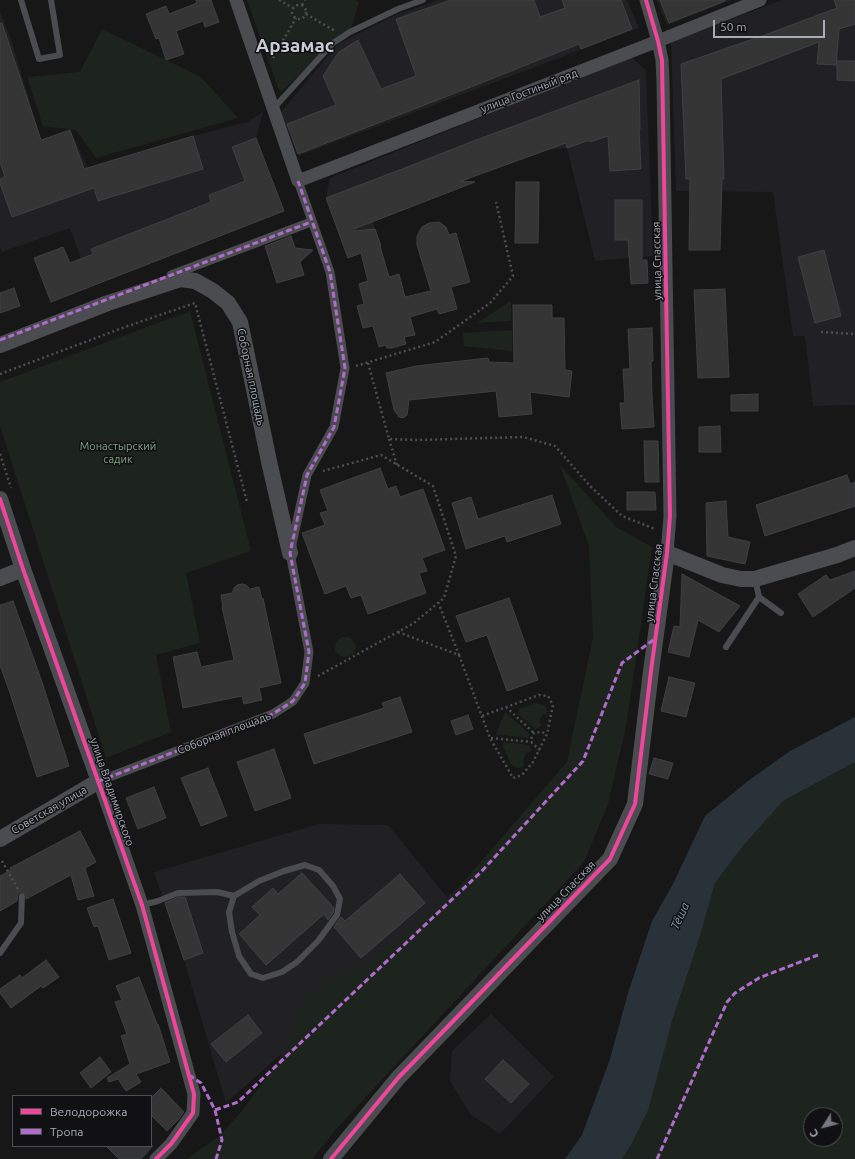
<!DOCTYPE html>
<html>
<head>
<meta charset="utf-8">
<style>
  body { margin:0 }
  #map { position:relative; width:855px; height:1159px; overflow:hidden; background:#171717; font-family:Ubuntu,sans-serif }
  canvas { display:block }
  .legend { position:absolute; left:12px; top:1095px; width:140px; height:52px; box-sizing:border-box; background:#111113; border:1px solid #4d4f55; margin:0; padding:5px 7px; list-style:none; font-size:12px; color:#a8adb8 }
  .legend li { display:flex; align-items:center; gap:8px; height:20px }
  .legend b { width:20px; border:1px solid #4d4f55 }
  .north { position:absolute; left:803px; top:1107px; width:40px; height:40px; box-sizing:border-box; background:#111113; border:1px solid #4d4f55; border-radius:50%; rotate:234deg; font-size:11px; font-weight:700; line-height:16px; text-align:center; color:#a8adb8 }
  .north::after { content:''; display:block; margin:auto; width:14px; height:18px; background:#757880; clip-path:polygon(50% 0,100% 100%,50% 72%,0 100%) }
  .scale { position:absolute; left:713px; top:20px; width:112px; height:18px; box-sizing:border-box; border:2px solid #a8adb8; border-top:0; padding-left:5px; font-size:12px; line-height:14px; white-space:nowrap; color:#a8adb8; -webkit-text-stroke:3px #111113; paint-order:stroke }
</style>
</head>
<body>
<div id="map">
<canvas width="855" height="1159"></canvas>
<ul class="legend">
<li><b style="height:5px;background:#ed469a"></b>Велодорожка</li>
<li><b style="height:5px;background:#b06ccc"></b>Тропа</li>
</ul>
<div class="north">С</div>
<div class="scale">50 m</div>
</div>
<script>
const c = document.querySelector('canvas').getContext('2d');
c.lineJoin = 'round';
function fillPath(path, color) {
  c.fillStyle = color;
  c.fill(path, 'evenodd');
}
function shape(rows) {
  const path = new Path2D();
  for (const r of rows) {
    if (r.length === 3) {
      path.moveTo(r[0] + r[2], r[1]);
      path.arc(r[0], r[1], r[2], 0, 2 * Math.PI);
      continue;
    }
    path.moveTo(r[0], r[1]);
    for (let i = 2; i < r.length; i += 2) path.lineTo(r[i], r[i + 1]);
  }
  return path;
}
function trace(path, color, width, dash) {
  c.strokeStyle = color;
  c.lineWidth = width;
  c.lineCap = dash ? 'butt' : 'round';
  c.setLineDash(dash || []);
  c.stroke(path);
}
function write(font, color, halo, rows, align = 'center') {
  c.font = font + ' Ubuntu,sans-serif';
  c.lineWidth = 3;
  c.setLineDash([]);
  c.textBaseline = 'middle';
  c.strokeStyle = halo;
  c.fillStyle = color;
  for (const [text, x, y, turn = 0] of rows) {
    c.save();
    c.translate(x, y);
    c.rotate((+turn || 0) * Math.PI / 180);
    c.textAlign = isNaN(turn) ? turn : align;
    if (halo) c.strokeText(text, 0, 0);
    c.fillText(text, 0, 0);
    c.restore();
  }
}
fillPath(shape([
  [439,0,627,0,639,28,298,156,281,112,338,44,396,15],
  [657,0,732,0,667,25],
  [782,0,855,0,855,405,813,406,805,336,793,336,773,192,676,191,671,42],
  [0,12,12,42,41,140,70,130,88,168,193,136,247,122,263,112,256,138,232,147,245,181,209,195,211,202,91,249,103,281,81,259,70,228,2,252,0,247],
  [631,57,646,70,653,256,595,261,567,148,547,150,464,181,365,199,381,246,348,258,326,198,330,178],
  [319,824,388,825,452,903,226,1103,184,960,154,872],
  [491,1014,554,1077,500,1134,471,1115,450,1081,452,1051]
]), '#212123');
fillPath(shape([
  [247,0,355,0,359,2,350,32,333,43,280,93],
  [102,29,201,77,238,118,96,158,76,130,43,126,27,77,80,72],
  [511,301,511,321,477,323],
  [190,311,251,551,186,573,200,643,156,655,171,732,106,758,0,426,0,382],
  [512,330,512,351,464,346,463,333],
  [560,465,616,527,652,547,626,727,608,804,584,862,339,1126,312,1159,187,1159,219,1136,242,1111,280,1059,304,999,329,979,374,960,459,887,567,762,593,637,589,546],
  [342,637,350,637,356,645,354,653,347,657,340,656,335,650,336,642],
  [536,703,544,705,547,709,547,712,546,715,543,714,539,722,542,724,540,727,535,729,518,714,519,709],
  [505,712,530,734,528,738,496,734],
  [504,742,529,745,531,750,530,752,526,753,523,760,525,765,522,767,518,768,512,765,502,745],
  [855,762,855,1159,622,1159,631,1145,700,936,715,883,742,847,783,801],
  [811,1115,835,1115,835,1139,811,1139]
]), '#1d241e');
fillPath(shape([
  [855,717,855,762,783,801,742,847,715,883,700,936,672,1021,648,1110,631,1145,622,1159,565,1159,582,1135,610,1059,628,993,652,921,673,884,705,816,748,781,790,751]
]), '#2a3239');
const building = shape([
  [196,0,211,0,219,22,205,27,203,21,176,31,184,54,166,60,159,38,156,39,146,14,166,6,169,14,197,3,196,0],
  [451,0,534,0,540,17,565,8,562,0,621,0,632,29,581,49,579,44,476,85,298,154,287,124,336,105,323,76,339,52,358,40,381,89,416,76,396,19,451,0],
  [660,0,725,0,725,1,669,23,660,0],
  [834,0,855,0,855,24,839,29,836,65,817,64,819,42,721,79,724,179,722,179,720,250,689,250,690,179,686,179,681,64,762,36,837,8,834,0],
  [0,23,2,23,41,140,70,130,84,169,193,136,203,169,98,201,94,188,12,217,0,183,0,179,5,177,0,162,0,23],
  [837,61,855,61,855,81,837,80,837,61],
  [639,80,640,129,639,129,641,169,610,171,608,136,590,142,590,140,567,148,566,143,461,181,475,182,354,229,354,231,375,229,381,246,380,246,389,277,399,274,405,297,431,291,417,245,417,236,422,227,429,223,439,222,446,227,449,235,456,233,470,282,451,287,457,309,439,314,437,309,410,317,415,335,404,337,406,344,392,348,387,348,386,345,379,347,373,326,363,328,357,306,364,304,359,284,368,281,361,253,348,258,326,198,402,169,476,140,639,80],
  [256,138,284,211,51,302,34,258,63,247,70,263,93,254,91,249,211,202,209,195,245,181,232,147,256,138],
  [516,182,539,182,538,243,515,243,516,182],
  [615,200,642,200,642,260,647,260,648,283,631,284,628,240,615,240,615,200],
  [291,236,295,248,313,250,300,262,304,275,277,283,265,246,291,236],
  [824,250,841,316,815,323,798,257,824,250],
  [14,288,20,306,0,313,0,293,14,288],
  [725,289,729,377,698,378,694,290,725,289],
  [513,305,552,305,552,318,564,318,565,370,572,371,569,397,530,392,532,414,499,417,496,391,409,400,407,415,403,418,399,417,394,410,386,373,416,366,488,358,489,362,514,363,513,305],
  [652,328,653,361,651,361,652,395,654,427,622,429,620,403,625,403,623,369,630,369,628,329,652,328],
  [758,394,758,411,731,411,731,395,758,394],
  [720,426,721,452,699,452,699,427,720,426],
  [644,441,658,441,659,482,645,482,644,441],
  [380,468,388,489,396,486,400,497,423,489,445,550,422,558,427,571,419,573,426,593,368,614,361,595,351,598,346,586,325,594,302,533,325,525,320,513,328,511,320,490,380,468],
  [847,475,850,484,855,482,855,506,765,536,756,505,847,475],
  [627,492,655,492,656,510,627,510,627,492],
  [552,495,561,524,507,542,505,536,466,549,452,503,471,497,478,519,552,495],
  [726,501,728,537,750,542,745,564,707,556,706,503,726,501],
  [855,571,855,588,813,617,798,594,826,575,830,580,855,571],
  [682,574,740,606,719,632,698,620,689,657,668,652,674,626,680,627,682,574],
  [242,584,246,585,250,589,259,587,262,599,263,598,281,683,259,688,262,700,244,704,242,696,183,708,173,657,197,652,201,667,234,660,222,607,223,607,221,595,232,593,234,588,237,585,242,584],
  [509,598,538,680,507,691,487,635,466,642,456,616,509,598],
  [13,601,42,682,69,766,37,777,10,693,0,665,0,605,13,601],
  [669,677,695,683,686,717,661,711,669,677],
  [400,697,412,732,314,764,304,734,384,708,382,703,400,697],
  [468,715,473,729,456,735,451,721,468,715],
  [274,749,291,798,255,811,237,762,274,749],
  [654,758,673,763,668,779,649,774,654,758],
  [208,768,227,816,201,826,181,778,208,768],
  [154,787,166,818,138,829,126,798,154,787],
  [80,831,96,862,85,868,94,896,78,900,71,875,26,899,26,894,23,892,20,892,18,894,17,901,0,911,0,876,11,870,10,868,80,831],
  [302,873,334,908,333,913,328,920,324,914,266,965,239,934,260,915,252,907,273,888,278,894,302,873],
  [400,874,425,903,361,958,334,927,341,917,345,921,400,874],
  [179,897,185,897,203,953,184,960,165,903,179,897],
  [113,899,131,953,109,960,98,926,94,927,87,908,113,899],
  [46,960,59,977,43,988,41,986,11,1008,0,993,0,989,20,975,22,978,46,960],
  [139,977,157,1024,158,1024,170,1062,136,1074,141,1082,126,1091,118,1079,109,1082,107,1078,130,1064,121,1036,127,1034,115,1002,122,1000,116,986,139,977],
  [248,1015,262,1033,226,1062,211,1044,248,1015],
  [100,1057,111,1072,91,1088,80,1073,100,1057],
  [503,1060,529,1084,511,1103,485,1079,503,1060],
  [161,1088,184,1112,178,1120,167,1131,151,1115,151,1098,161,1088],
  [106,1146,153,1146,141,1159,119,1159,106,1146]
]);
fillPath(building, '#353536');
trace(building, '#3f4043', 1);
trace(shape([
  [279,0,293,8],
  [299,12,7],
  [302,5,305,0],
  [306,14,335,31],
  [273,58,296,18],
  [821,332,855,334],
  [368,363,389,439,417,440,523,437,555,446,590,486,622,516,655,529],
  [356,366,435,342,490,303,513,276,496,202],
  [0,374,125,327,195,303,247,502],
  [389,439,397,465],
  [0,454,11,488],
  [398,632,459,655,438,602],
  [459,655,490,738,513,778,522,775,533,762,547,734,553,705,548,696,539,695,482,716],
  [318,676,414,623,444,598,456,556,433,486,381,455,323,471],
  [506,707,534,733],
  [491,738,532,742],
  [540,750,532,743,531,739,534,733,542,732,547,734],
  [2,861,18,889]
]), '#4d4e52', 2.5, [2, 3]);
trace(shape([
  [21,0,39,59,60,55,51,0],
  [273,109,333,43,350,32,398,9,423,0],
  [755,579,759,597],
  [726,647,759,597,781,613],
  [142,905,158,901,178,893,217,892,234,896,259,881,284,871,305,865,319,870,333,886,340,899,337,915,318,941,297,962,282,972,263,978,251,974,239,956,232,932,229,912,234,896],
  [0,953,21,923,22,896]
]), '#4b4c50', 6);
trace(shape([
  [171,275,311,222],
  [99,781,273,714,293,701,305,683,309,652,290,553,307,475,334,427,345,368,330,272,298,181]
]), '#4b4c50', 9);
trace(shape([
  [236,0,298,181,658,41,760,0],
  [646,0,658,41,662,60,663,82,670,516,667,553],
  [99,781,142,905,194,1094,193,1113,171,1144,156,1159]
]), '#4b4c50', 13);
trace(shape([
  [0,345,108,303,181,279,195,281,213,291,228,303,240,322,270,466,290,553],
  [0,499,23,569,99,781,0,839],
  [0,578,23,569],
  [331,1159,398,1078,610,859,635,804,651,671,667,553,722,575,741,579,755,579,837,555,855,548]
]), '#4b4c50', 16);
trace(shape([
  [0,340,311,222],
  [99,781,273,714,293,701,305,683,309,652,290,553,307,475,334,427,345,368,330,272,298,181],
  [189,1075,201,1083,215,1110,222,1140,216,1159],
  [215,1110,238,1102,481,872,583,761,622,663,656,638],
  [657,1159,727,1002,735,993,759,978,818,955]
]), '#b06ccc', 3, [6, 3]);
trace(shape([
  [0,499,23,569,142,905,194,1094,193,1113,171,1144,156,1159],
  [331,1159,398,1078,610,859,635,804,651,671,667,553,670,516,662,60,658,41,646,0]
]), '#ed469a', 4);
write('11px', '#a8adb8', '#111113', [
  ["улица Гостиный ряд",529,91,-21],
  ["улица Спасская",657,261,-91],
  ["Соборная площадь",251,377,78],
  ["улица Спасская",654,583,-83],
  ["Соборная площадь",224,733,-21],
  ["улица Владимирского",112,792,71],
  ["Советская улица",49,810,-30],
  ["улица Спасская",566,891,-46]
]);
write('11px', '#7fa381', '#111113', [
  ["Монастырский",118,446],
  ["садик",118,459]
]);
write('italic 12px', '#7f9bb3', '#111113', [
  ["Тёша",680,916,-65]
]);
write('bold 19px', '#c9ccd4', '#111113', [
  ["Арзамас",295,46]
]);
</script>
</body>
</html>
